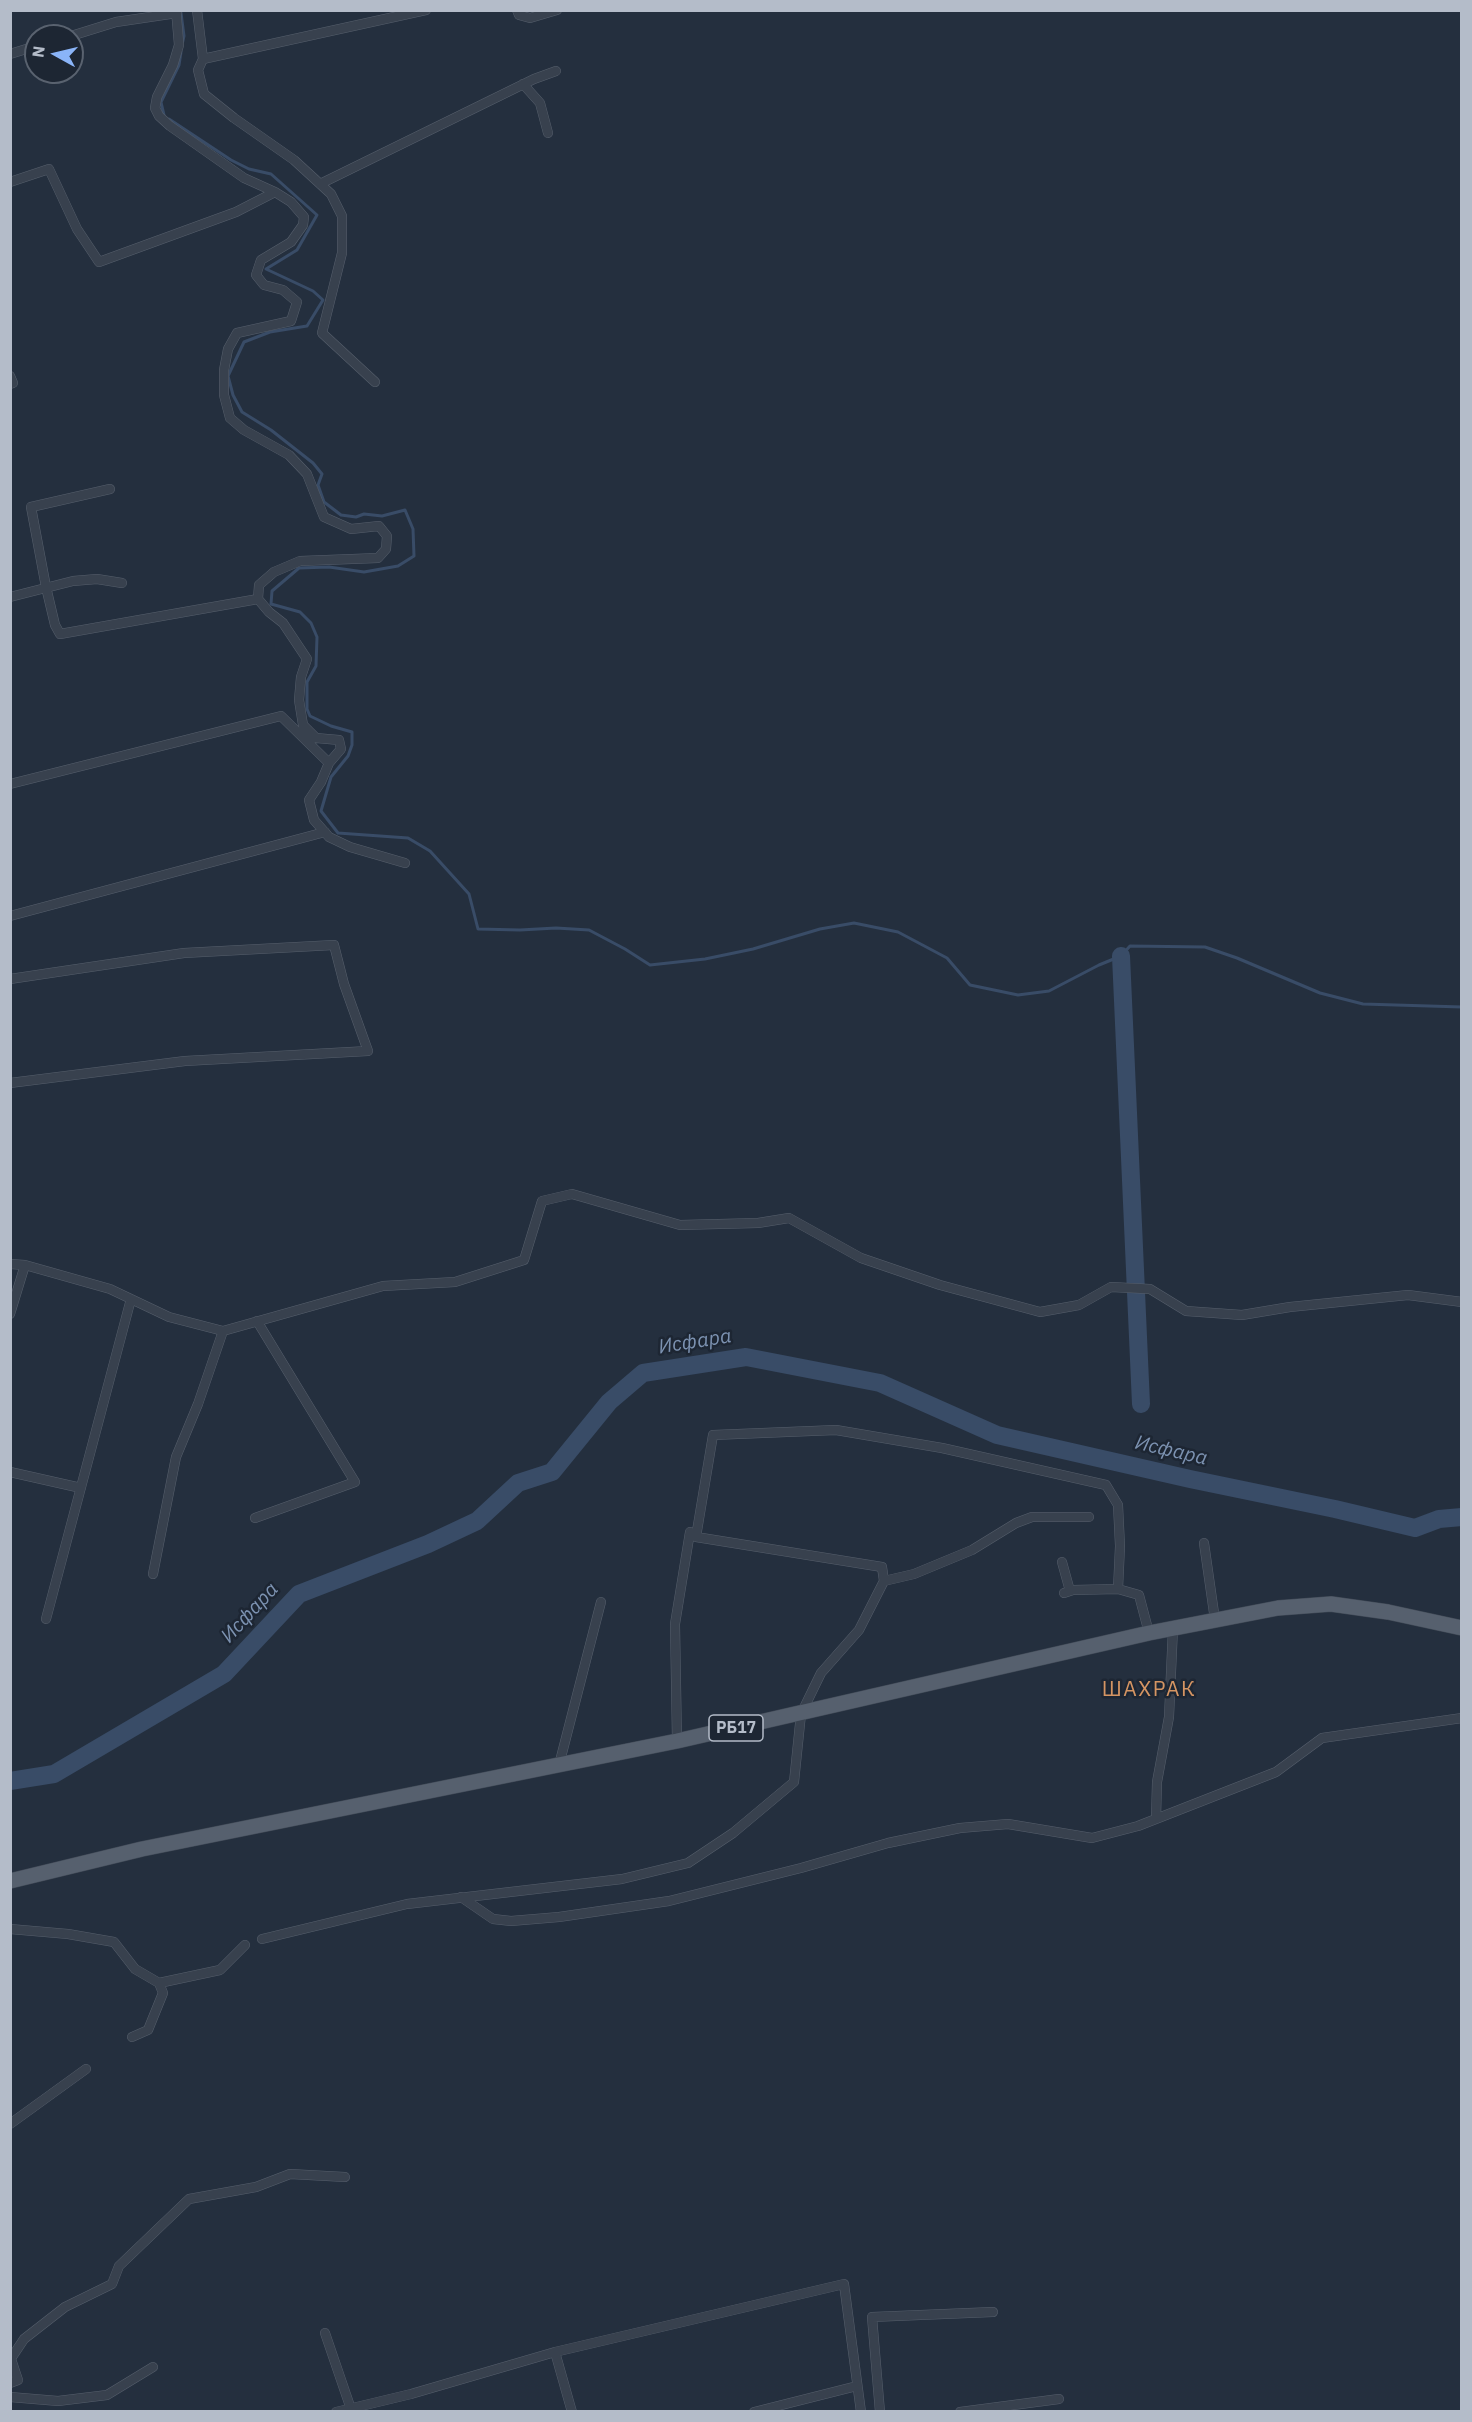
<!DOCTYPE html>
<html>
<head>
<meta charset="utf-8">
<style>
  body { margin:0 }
  #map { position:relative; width:1472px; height:2422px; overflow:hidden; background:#242f3e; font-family:"IBM Plex Sans",sans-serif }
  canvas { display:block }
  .frame { position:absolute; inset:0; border:12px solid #b4bcc9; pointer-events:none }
  .north { position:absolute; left:24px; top:24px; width:60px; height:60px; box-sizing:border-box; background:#1d2633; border:2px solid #59626f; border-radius:50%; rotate:278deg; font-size:16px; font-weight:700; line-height:24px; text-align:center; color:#b4bcc9 }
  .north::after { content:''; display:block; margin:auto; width:21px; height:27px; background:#8ab4f8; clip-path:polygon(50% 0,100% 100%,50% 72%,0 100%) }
</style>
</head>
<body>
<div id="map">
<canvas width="1472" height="2422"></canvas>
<div class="frame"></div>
<div class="north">N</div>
</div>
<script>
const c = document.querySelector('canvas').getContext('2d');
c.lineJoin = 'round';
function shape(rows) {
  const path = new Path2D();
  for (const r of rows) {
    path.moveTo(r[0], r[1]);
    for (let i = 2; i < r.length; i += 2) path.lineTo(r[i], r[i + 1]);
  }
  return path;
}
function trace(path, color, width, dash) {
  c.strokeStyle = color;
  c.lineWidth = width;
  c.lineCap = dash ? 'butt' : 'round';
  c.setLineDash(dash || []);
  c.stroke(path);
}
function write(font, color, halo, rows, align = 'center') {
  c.font = font + ' "IBM Plex Sans",sans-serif';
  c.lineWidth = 5;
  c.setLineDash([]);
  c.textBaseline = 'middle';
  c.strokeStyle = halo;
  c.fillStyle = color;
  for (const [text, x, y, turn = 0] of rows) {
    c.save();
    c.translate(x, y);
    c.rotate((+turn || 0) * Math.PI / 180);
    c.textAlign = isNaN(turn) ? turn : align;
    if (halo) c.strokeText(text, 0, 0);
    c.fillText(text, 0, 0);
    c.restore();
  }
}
trace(shape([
  [181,13,184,36,182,45],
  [164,115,161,102,179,65,181,52],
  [169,119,231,160,249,169,271,174,317,215,297,250,266,269,313,291,323,300,307,326,270,332,244,342,228,376,233,395,242,412,271,430,313,463,322,474,318,485,324,502,341,515,356,517,364,514,382,516,405,510,413,529,414,556,398,566,364,572,329,567,299,568,272,591,271,604,300,612,311,623,317,637,316,666,307,682,307,709,310,716,331,726,352,732,352,745,348,756,331,777,321,811,338,833,408,838,430,851,469,894,478,929,520,930,556,928,589,930,625,949,650,965,705,959,753,949,820,929,854,923,898,932,947,958,970,985,1018,995,1049,991,1099,965,1121,956,1130,946,1205,947,1237,958,1320,993,1363,1004,1462,1007]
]), '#394c67', 3);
trace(shape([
  [1121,956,1141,1404],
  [10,1781,54,1774,224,1674,299,1594,428,1544,477,1521,518,1483,552,1472,609,1402,643,1373,746,1357,880,1383,997,1435,1190,1479,1335,1509,1415,1528,1439,1519,1462,1517]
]), '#394c67', 18);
const street = shape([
  [176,10,179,45,173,65,157,97,155,108,159,116,170,126,244,178,275,192,291,202,304,217,303,225,291,242,261,260,256,275,264,285,283,290,297,302,291,321,237,333,228,349,224,370,224,395,230,418,244,430,289,455,307,474,324,517,351,529,379,526,387,536,386,549,378,558,300,561,274,572,259,585,258,599,269,612,283,623,307,659,301,677,299,700,303,725,316,738,339,740,341,749,329,763,321,782,309,800,314,820,329,837,350,847,405,863],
  [197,10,203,59,198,70,204,94,234,118,294,160,331,194,342,216,342,253,322,333,375,382],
  [517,10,519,15,530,18,557,10],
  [71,36,116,22,177,13],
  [10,54,36,46],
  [203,59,426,10],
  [523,84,540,103,548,133],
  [10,182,49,169,77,229,99,262,236,212,275,192],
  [320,184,534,79,556,71],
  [10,376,13,383,10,384],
  [110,489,31,507,46,587,55,625,60,634,258,599],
  [10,597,73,581,97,579,122,583],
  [10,784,281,716,329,763],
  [10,916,325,832],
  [10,979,184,953,334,945,344,984,368,1051,185,1061,10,1083],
  [10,1264,25,1265,110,1289,169,1317,223,1331,383,1286,455,1282,524,1260,542,1201,572,1194,680,1225,758,1223,789,1218,861,1258,940,1285,1040,1312,1079,1305,1111,1287,1150,1289,1186,1311,1242,1315,1290,1307,1408,1295,1462,1302],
  [10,1314,25,1265],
  [10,1472,81,1488],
  [255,1518,355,1482,257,1321],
  [696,1537,713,1435,836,1430,942,1448,1106,1485,1118,1505,1120,1546,1118,1589,1139,1595,1149,1633],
  [1204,1543,1215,1620],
  [1062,1562,1070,1591],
  [153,1574,176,1457,198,1404,223,1331],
  [1064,1593,1073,1590,1118,1589],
  [46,1619,131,1299],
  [677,1741,675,1624,690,1532,696,1537,882,1567,884,1581],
  [559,1765,601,1602],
  [1156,1819,1157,1782,1169,1717,1173,1628],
  [461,1897,493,1919,511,1921,559,1917,669,1901,801,1868,888,1843,960,1828,1008,1824,1092,1838,1138,1826,1276,1772,1322,1738,1462,1718],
  [10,1929,68,1934,114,1942,135,1969,159,1983,220,1970,245,1945],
  [262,1939,407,1904,622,1879,688,1863,733,1833,794,1782,801,1714,821,1673,859,1630,884,1581,914,1574,972,1550,1016,1523,1032,1517,1089,1517],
  [132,2037,148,2030,163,1993,159,1983],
  [10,2124,86,2069],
  [325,2333,352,2412],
  [555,2352,572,2412],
  [10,2356,18,2380,10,2383],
  [12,2357,24,2339,65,2307,112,2284,119,2266,189,2199,256,2187,290,2174,345,2177],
  [10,2397,58,2401,107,2395,153,2367],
  [336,2412,411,2394,555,2352,844,2284,861,2412],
  [754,2412,857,2386],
  [880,2412,872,2317,993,2312],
  [960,2412,1059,2399]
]);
const primary = shape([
  [10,1881,142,1849,677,1741,1149,1633,1278,1608,1331,1604,1388,1612,1462,1628]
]);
trace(street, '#565f6c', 10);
trace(primary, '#414a57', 16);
trace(street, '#38414e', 9);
trace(primary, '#56606e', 15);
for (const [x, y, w] of [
  [736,1728,54]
]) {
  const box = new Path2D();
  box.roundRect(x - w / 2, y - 13, w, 26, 4.5);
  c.fillStyle = '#1d2633';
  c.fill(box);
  trace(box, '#b4bcc9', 1.5);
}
write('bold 16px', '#b4bcc9', null, [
  ["РБ17",736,1728]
]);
write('italic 20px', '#7c92b1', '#1d2633', [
  ["Исфара",695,1342,-9],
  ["Исфара",1171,1451,13],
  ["Исфара",250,1613,-47]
]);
c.letterSpacing = '1.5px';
write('21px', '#d59563', '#1d2633', [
  ["ШАХРАК",1149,1690]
]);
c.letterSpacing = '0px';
</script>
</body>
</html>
